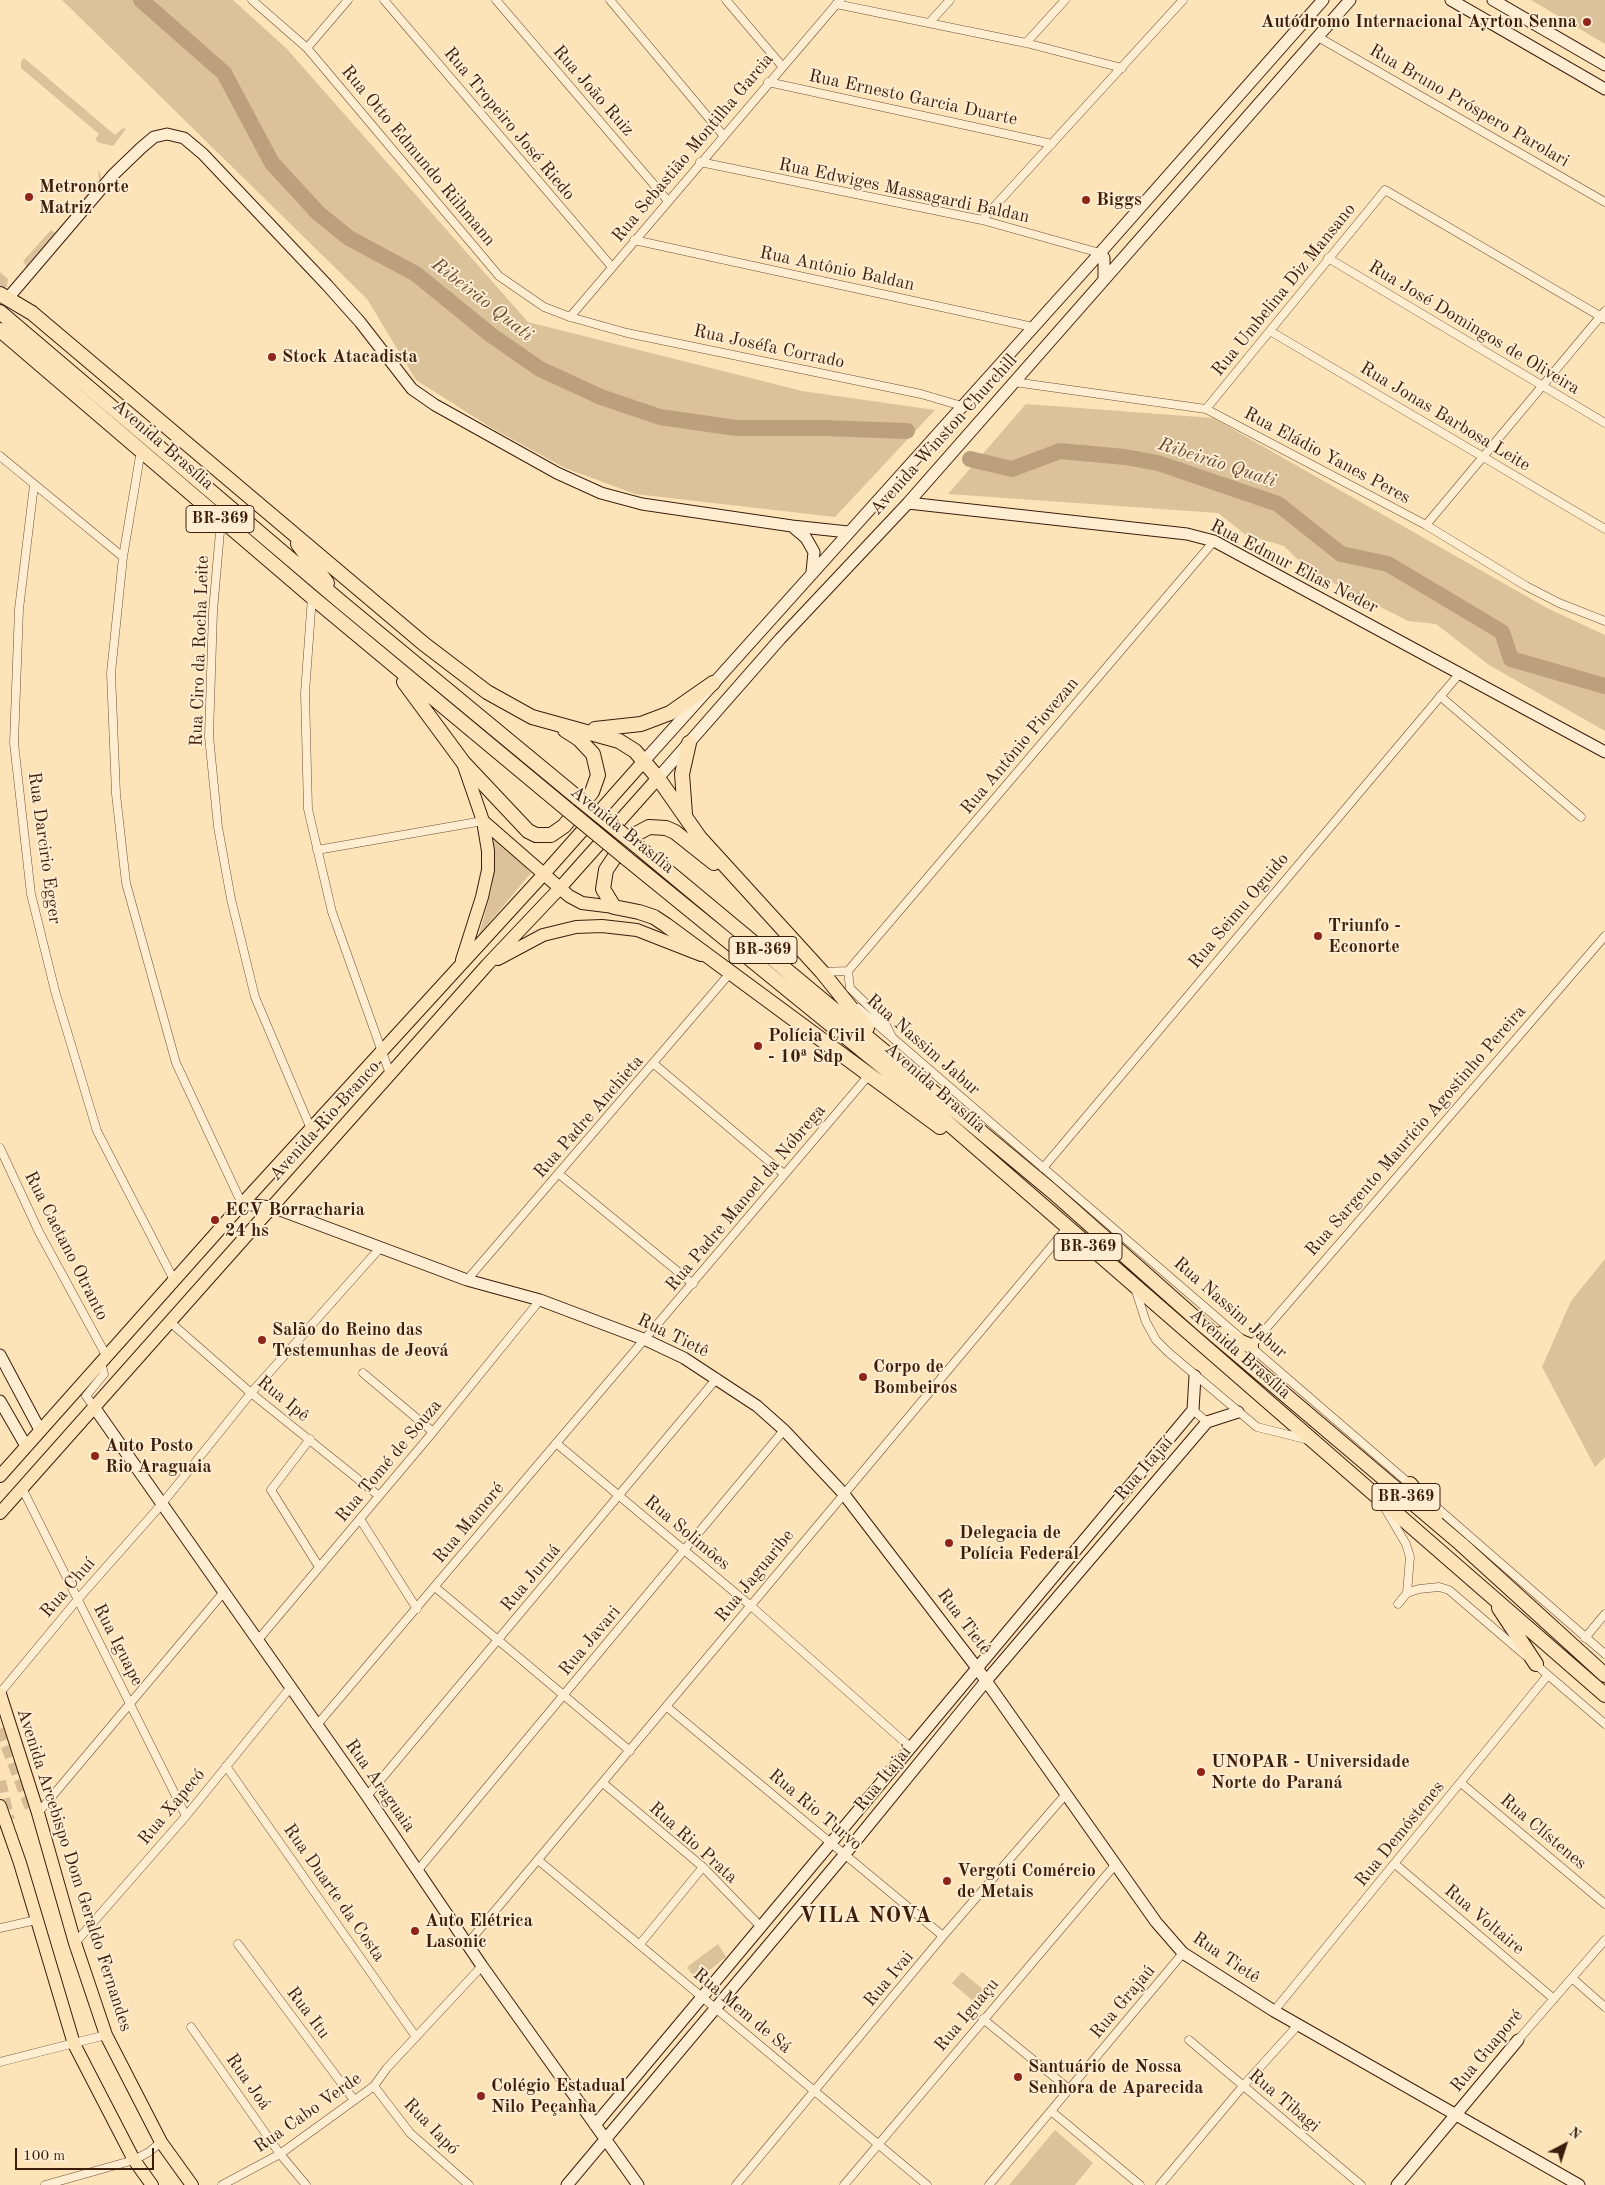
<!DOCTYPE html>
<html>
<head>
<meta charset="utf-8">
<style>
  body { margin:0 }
  #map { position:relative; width:1605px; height:2185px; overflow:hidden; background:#fde4b8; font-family:"Old Standard TT",serif }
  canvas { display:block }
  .north { position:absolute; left:1540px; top:2120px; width:50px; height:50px; -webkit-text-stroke:4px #feedd1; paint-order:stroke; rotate:40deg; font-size:14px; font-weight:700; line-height:20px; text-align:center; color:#3d1d0c }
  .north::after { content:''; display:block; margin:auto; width:18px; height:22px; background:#3d1d0c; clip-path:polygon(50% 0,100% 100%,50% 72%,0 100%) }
  .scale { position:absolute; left:15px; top:2148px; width:139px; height:22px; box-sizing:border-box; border:2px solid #3d1d0c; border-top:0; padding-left:6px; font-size:15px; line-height:18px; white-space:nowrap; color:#3d1d0c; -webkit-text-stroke:4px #feedd1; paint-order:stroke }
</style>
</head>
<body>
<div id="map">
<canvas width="1605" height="2185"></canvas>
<div class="north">N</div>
<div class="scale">100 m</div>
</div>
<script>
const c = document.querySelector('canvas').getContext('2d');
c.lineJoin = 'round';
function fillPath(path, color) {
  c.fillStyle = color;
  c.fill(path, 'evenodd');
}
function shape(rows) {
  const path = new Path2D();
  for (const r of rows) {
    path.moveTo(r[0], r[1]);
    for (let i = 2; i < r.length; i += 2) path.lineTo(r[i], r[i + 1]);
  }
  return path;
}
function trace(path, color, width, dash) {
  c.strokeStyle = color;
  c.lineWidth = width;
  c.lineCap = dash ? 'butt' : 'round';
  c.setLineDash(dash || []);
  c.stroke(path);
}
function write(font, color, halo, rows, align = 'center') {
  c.font = font + ' "Old Standard TT",serif';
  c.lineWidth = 4;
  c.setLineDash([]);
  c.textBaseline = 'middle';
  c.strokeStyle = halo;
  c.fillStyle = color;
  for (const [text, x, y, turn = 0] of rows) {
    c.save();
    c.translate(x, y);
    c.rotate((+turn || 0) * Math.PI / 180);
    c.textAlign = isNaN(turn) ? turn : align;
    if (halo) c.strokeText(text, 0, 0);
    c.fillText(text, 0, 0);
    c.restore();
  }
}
fillPath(shape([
  [62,0,233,0,286,48,528,322,802,391,935,410,835,517,635,494,565,468,490,427,416,380,367,299],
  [1531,0,1605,0,1605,44],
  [24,58,115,135,123,128,126,129,113,146,100,143,95,140,99,134,21,68,21,61],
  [98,169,101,175,101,182,27,267,23,261,51,230,55,233,99,180],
  [0,272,8,279,7,287,0,288],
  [1026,404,1213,418,1547,608,1605,635,1605,731,1489,665,1436,624,1408,621,1308,570,1284,546,1246,535,1218,513,948,494],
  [494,833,531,873,479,935,492,887],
  [1605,1259,1605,1457,1595,1467,1542,1367,1571,1301],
  [718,1944,726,1957,696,1981,687,1967],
  [962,1972,990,1995,980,2007,952,1983],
  [1055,2130,1093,2163,1075,2185,1009,2185]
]), '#dcc29b');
trace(shape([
  [141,0,224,73,272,163,318,213,349,238,416,274,491,335,540,369,601,397,660,417,736,428,824,428,907,431],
  [970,459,1012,469,1060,451,1125,457,1158,463,1278,504,1341,554,1388,564,1502,632,1511,659,1605,686]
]), '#bca07e', 16);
trace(shape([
  [0,1729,32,1811],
  [0,1781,9,1820]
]), '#d7bc96', 12, [12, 6]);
const street = shape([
  [252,0,307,48,499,276,544,307,570,317,627,333,921,394,962,406],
  [384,0,612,267],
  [496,0,668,201],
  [610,0,723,135],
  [726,0,782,66],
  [836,4,1026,43,1122,68],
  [929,23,950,0],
  [1318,37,1605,202],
  [1026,43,1065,0],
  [307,48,348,0],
  [768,82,1052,144],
  [700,162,982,220,1100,253],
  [982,220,1183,0],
  [634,240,1033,327],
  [1328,258,1605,423],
  [570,317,840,0],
  [1270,331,1605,529],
  [1014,382,1206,409,1426,525,1526,586,1559,603,1605,621],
  [1206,409,1385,190,1605,319],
  [141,450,123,557,111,673,116,794,126,883,176,1063,242,1204],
  [0,456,123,557],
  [34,485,19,609,14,743,31,894,55,991,97,1131,174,1280],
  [221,520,213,611,209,736,218,827,231,899,255,997,311,1129],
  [1426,525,1605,311],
  [312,597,305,693,308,809,332,912,390,1074],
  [1440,696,1581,817],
  [317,850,483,821],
  [848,971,1214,541],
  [848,971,850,988,884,1021,891,1035],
  [822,972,848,971],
  [858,1008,1411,1485],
  [654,1064,784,1174],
  [0,1148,39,1232,107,1357],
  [1043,1168,1460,673],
  [559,1174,693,1284],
  [467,1280,731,972],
  [1135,1288,1146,1322,1156,1340,1168,1352,1257,1427,1309,1440],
  [170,1322,251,1393,379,1496],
  [1251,1346,1605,936],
  [363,1373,433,1432],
  [94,1407,86,1396,104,1374,101,1363],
  [1193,1410,1207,1422],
  [310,1439,271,1490,319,1567],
  [556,1443,751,1606,909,1746],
  [22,1488,186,1816],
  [1435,1506,1605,1654],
  [1386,1510,1406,1544,1410,1557,1407,1593],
  [360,1519,417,1609],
  [435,1587,630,1751],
  [1398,1604,1407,1593,1419,1589,1439,1587,1449,1590,1526,1656],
  [1585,1638,1605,1614],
  [258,1640,433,1432,540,1300],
  [1534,1663,1605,1724],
  [0,1693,78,1599,161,1505,251,1393,380,1248],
  [667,1707,943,1936],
  [316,1726,869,1075],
  [226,1766,416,2037],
  [603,1783,703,1867,761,1927],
  [1461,1783,1605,1904],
  [367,1796,717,1378],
  [38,1813,223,1593],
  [538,1860,927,2185],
  [1395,1864,1554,1999],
  [418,1870,784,1430],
  [0,1928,36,1920],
  [75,1943,186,1816,290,1688],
  [468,1943,1067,1228],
  [238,1944,354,2100],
  [640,1944,703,1867],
  [1572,1978,1605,2007],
  [1274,2011,1548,1675],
  [983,2019,1069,2089],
  [191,2027,280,2154,306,2185],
  [1189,2040,1361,2185],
  [1518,2040,1605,1940],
  [0,2062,106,2035],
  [374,2086,410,2133,469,2185],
  [1051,2111,1140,2185],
  [45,2185,134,2160,149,2152,161,2142],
  [222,2185,280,2154,374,2086,387,2068,482,1966],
  [736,2185,943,1936,1066,1794],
  [844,2185,1115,1865],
  [989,2185,1183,1953],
  [1160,2185,1243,2086,1298,2025]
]);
const secondary = shape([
  [1451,0,1605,89],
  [1493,0,1605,65],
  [1100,253,1104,258,1104,278],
  [8,298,113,175,141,148,154,137,167,134,184,138,203,154,327,285,360,322,412,389,435,405,557,473,601,493,642,504,792,526,848,532],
  [908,503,1187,534,1214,541,1605,752],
  [792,526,806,538,814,552,812,572],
  [644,761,1100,253,1323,0],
  [658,778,780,639,908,503,1350,0],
  [242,1204,272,1207,467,1280,540,1300,646,1340,684,1358,757,1406,784,1430,843,1493,977,1668,1156,1922,1183,1953,1274,2011,1579,2185],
  [0,1355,40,1430],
  [0,1401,26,1446],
  [94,1407,367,1796,482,1966,638,2185],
  [595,2125,1193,1410,1195,1376],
  [567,2185,845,1854,986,1681,1207,1422,1238,1412],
  [1397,2185,1518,2040]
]);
const primary = shape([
  [483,821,569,896,582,903,614,907],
  [498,959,543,935,576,927,602,926,637,930,701,955],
  [462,960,482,897,488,870,488,851,483,821,463,763],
  [0,1476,242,1204,543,875,644,761],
  [0,1513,487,965,559,889,658,778],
  [0,1694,38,1813,75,1943,106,2035,161,2142,192,2185],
  [0,1806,20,1863,74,2044,134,2160,152,2185]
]);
const highway = shape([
  [0,294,32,313,424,644,487,692,532,717,619,741,635,751,658,778,700,838,822,972,867,1028],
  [0,312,341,602,578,798],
  [0,330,312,597,568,810],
  [298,544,327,583],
  [404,682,463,762,528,831,536,835,551,835,564,826,592,792,598,775,593,754,579,739,565,730],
  [595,729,641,724,670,713,713,683],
  [685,814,682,774,689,743],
  [636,845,1052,1191,1203,1325,1461,1544,1605,1675],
  [626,858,894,1076,1605,1695],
  [714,863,675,832,666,828,649,827,636,834,614,858,606,870,603,889,614,907,639,912,654,917,666,925,940,1127],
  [1221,1334,1251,1346],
  [1410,1484,1436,1515],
  [1499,1608,1536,1664]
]);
trace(street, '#6d4f37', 9);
trace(secondary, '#3d1d0c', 13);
trace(primary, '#3d1d0c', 14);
trace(highway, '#3d1d0c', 16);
trace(street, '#feedd1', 8);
trace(secondary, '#feedd1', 11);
trace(primary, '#fde4b8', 12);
trace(highway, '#fde4b8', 14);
const highwayBridge = shape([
  [578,798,636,845],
  [568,810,626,858]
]);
trace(highwayBridge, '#3d1d0c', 16, []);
trace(highwayBridge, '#fde4b8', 14);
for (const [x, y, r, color] of [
  [1587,22,5,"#8f2418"],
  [29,197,5,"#8f2418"],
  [1086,200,5,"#8f2418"],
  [272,357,5,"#8f2418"],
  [1318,936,5,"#8f2418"],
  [758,1046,5,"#8f2418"],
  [215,1220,5,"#8f2418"],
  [262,1340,5,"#8f2418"],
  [863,1377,5,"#8f2418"],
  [95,1456,5,"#8f2418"],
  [949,1543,5,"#8f2418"],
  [1201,1772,5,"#8f2418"],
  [947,1881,5,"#8f2418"],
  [415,1931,5,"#8f2418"],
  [1018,2077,5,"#8f2418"],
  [481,2096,5,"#8f2418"]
]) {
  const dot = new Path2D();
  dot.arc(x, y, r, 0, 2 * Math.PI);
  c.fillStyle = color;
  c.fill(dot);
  trace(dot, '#feedd1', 2);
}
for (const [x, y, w] of [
  [220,519,68],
  [763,950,68],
  [1088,1247,68],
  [1406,1497,68]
]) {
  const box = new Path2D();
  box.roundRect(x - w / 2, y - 13.5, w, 27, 4);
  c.fillStyle = '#feedd1';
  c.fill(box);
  trace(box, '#3d1d0c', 1);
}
write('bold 16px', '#3d1d0c', null, [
  ["BR-369",220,519],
  ["BR-369",763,950],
  ["BR-369",1088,1247],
  ["BR-369",1406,1497]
]);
write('bold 18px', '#3d1d0c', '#feedd1', [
  ["Autódromo Internacional Ayrton Senna",1577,22,"right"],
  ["Metronorte",39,187],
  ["Matriz",39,208],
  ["Biggs",1096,200],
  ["Stock Atacadista",282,357],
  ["Triunfo -",1328,926],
  ["Econorte",1328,947],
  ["Polícia Civil",768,1036],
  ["- 10ª Sdp",768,1057],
  ["ECV Borracharia",225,1210],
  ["24 hs",225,1231],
  ["Salão do Reino das",272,1330],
  ["Testemunhas de Jeová",272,1351],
  ["Corpo de",873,1367],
  ["Bombeiros",873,1388],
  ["Auto Posto",105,1446],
  ["Rio Araguaia",105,1467],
  ["Delegacia de",959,1533],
  ["Polícia Federal",959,1554],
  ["UNOPAR - Universidade",1211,1762],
  ["Norte do Paraná",1211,1783],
  ["Vergoti Comércio",957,1871],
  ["de Metais",957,1892],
  ["Auto Elétrica",425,1921],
  ["Lasonic",425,1942],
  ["Santuário de Nossa",1028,2067],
  ["Senhora de Aparecida",1028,2088],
  ["Colégio Estadual",491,2086],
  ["Nilo Peçanha",491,2107]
], 'left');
write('18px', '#3d1d0c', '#feedd1', [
  ["Rua João Ruiz",593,91,49],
  ["Rua Ernesto Garcia Duarte",913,98,12],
  ["Rua Bruno Próspero Parolari",1469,106,30],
  ["Rua Tropeiro José Riedo",509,124,50],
  ["Rua Sebastião Montilha Garcia",693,148,-50],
  ["Rua Otto Edmundo Riihmann",418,156,50],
  ["Rua Edwiges Massagardi Baldan",904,191,12],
  ["Rua Antônio Baldan",837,269,12],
  ["Rua Umbelina Diz Mansano",1284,290,-51],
  ["Rua José Domingos de Oliveira",1474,328,31],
  ["Rua Joséfa Corrado",769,347,12],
  ["Rua Jonas Barbosa Leite",1445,417,31],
  ["Avenida Winston Churchill",944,435,-48],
  ["Avenida Brasília",163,445,41],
  ["Rua Eládio Yanes Peres",1327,456,28],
  ["Rua Edmur Elias Neder",1294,567,27],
  ["Rua Ciro da Rocha Leite",200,651,-88],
  ["Rua Antônio Piovezan",1020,746,-50],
  ["Avenida Brasília",622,830,39],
  ["Rua Darcirio Egger",44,848,82],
  ["Rua Seimu Oguido",1239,911,-50],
  ["Rua Nassim Jabur",923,1045,41],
  ["Avenida Brasília",935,1088,41],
  ["Rua Padre Anchieta",589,1117,-49],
  ["Avenida Rio Branco",325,1121,-48],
  ["Rua Sargento Maurício Agostinho Pereira",1416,1131,-49],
  ["Rua Padre Manoel da Nóbrega",746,1198,-50],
  ["Rua Caetano Otranto",66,1246,63],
  ["Rua Nassim Jabur",1230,1308,41],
  ["Rua Tietê",673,1336,26],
  ["Avenida Brasília",1240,1354,41],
  ["Rua Ipê",283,1399,39],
  ["Rua Tomé de Souza",389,1461,-50],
  ["Rua Itajaí",1144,1469,-49],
  ["Rua Mamoré",469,1523,-50],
  ["Rua Solimões",687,1533,40],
  ["Rua Jaguaribe",755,1576,-51],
  ["Rua Juruá",531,1578,-50],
  ["Rua Chuí",68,1588,-49],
  ["Rua Tietê",964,1622,53],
  ["Rua Javari",590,1641,-50],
  ["Rua Iguape",118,1645,63],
  ["Rua Itajaí",883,1779,-51],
  ["Rua Araguaia",380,1786,55],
  ["Rua Xapecó",172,1807,-50],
  ["Rua Rio Turvo",815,1810,40],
  ["Rua Clístenes",1543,1832,40],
  ["Rua Demóstenes",1400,1834,-51],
  ["Rua Rio Prata",693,1843,42],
  ["Avenida Arcebispo Dom Geraldo Fernandes",74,1870,72],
  ["Rua Duarte da Costa",334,1893,55],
  ["Rua Voltaire",1484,1920,40],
  ["Rua Tietê",1226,1958,34],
  ["Rua Ivai",889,1979,-50],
  ["Rua Grajaú",1123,2002,-50],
  ["Rua Mem de Sá",742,2011,40],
  ["Rua Itu",308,2013,53],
  ["Rua Iguaçu",967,2015,-50],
  ["Rua Guaporé",1487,2051,-50],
  ["Rua Joá",248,2082,55],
  ["Rua Tibagi",1284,2101,40],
  ["Rua Cabo Verde",308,2113,-35],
  ["Rua Iapó",431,2127,46]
]);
write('italic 19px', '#694b34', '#feedd1', [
  ["Ribeirão Quati",482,300,38],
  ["Ribeirão Quati",1217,463,18]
]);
c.letterSpacing = '1px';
write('bold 22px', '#3d1d0c', '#feedd1', [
  ["VILA NOVA",866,1916]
]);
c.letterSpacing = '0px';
</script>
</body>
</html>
